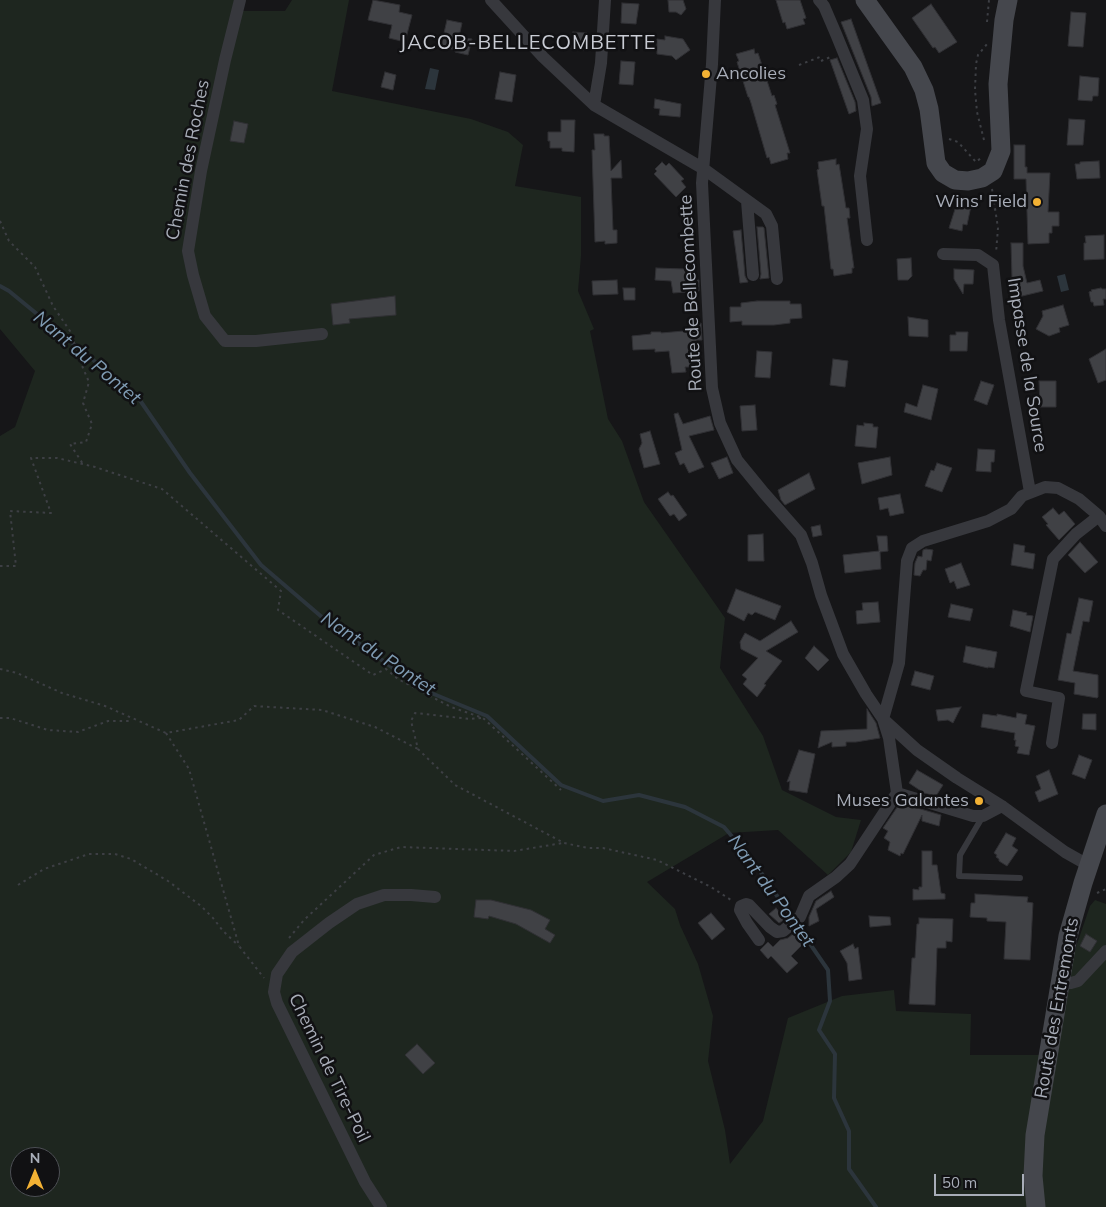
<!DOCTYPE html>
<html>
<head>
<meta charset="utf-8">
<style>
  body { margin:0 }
  #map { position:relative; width:1106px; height:1207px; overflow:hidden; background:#161618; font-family:Mulish,sans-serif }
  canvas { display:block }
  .north { position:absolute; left:10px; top:1147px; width:50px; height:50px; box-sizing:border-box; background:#111113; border:1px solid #4d4f55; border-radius:50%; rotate:0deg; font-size:14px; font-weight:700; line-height:20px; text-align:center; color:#a8adb8 }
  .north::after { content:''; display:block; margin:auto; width:18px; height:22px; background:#f2b134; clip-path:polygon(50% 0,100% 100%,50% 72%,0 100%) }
  .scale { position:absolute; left:934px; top:1174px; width:90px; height:22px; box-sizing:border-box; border:2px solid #a8adb8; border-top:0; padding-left:6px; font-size:15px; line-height:18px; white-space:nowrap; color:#a8adb8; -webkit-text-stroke:4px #111113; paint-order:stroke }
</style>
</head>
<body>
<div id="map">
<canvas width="1106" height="1207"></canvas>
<div class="north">N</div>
<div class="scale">50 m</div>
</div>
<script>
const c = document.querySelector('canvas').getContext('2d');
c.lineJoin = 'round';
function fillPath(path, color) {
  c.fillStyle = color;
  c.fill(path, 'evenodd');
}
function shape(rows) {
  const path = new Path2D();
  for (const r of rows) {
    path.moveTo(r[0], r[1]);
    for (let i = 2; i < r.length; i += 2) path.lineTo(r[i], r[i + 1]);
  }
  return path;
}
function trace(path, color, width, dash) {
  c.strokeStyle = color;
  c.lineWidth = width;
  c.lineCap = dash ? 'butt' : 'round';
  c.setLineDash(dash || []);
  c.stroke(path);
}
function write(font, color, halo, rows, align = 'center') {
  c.font = font + ' Mulish,sans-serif';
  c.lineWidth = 5;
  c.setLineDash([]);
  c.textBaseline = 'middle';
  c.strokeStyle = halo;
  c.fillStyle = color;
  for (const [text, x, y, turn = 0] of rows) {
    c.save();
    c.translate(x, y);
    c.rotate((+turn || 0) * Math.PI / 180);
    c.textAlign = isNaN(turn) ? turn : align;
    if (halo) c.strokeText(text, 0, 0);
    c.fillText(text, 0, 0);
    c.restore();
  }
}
fillPath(shape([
  [0,0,237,0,233,11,285,11,292,0,349,0,332,91,471,119,508,132,523,145,515,186,581,197,581,256,578,291,594,329,590,331,608,419,622,441,644,502,725,618,720,668,763,736,782,790,836,817,861,820,851,852,828,875,778,830,729,833,647,882,675,909,680,925,698,964,713,1016,708,1061,725,1130,730,1164,763,1121,788,1018,842,996,894,990,896,1011,971,1014,970,1055,1039,1055,1090,906,1095,900,1106,904,1106,1207,0,1207,0,436,15,427,35,371,0,329],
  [20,1157,50,1157,50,1187,20,1187]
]), '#1e261f');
fillPath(shape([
  [430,68,439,70,435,90,425,89],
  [1065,274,1069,290,1061,292,1057,276]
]), '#2c353c');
trace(shape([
  [0,286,9,291,137,396,190,473,261,565,323,618,424,690,487,716,561,785,603,801,639,795,685,807,724,827,753,861,828,970,830,1001,819,1030,835,1054,834,1098,849,1131,849,1169,876,1207]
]), '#2c353c', 4);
const building = shape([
  [373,0,400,5,399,12,412,15,405,42,389,38,392,25,368,20,373,0],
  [668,0,683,0,686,9,681,15,676,12,669,12,668,0],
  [776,0,800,0,806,18,803,19,805,24,787,29,785,22,783,23,776,0],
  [622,3,639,4,636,24,621,23,622,3],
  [931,4,957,42,939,53,935,47,933,48,912,18,931,4],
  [1071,12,1086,13,1083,47,1068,46,1071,12],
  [851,19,881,103,872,106,871,97,841,22,851,19],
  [447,20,462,23,459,37,472,39,468,55,455,52,455,50,441,46,447,20],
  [573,32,587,33,585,50,571,49,573,32],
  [665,36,683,39,690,50,676,60,672,56,657,54,657,39,665,40,665,36],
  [754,49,755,54,758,53,772,96,774,95,777,104,775,105,790,153,787,153,788,159,771,164,769,157,767,158,751,103,749,97,748,97,737,62,739,61,736,54,754,49],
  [837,58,855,102,856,111,849,114,830,60,837,58],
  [621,61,635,62,633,85,619,84,621,61],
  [385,72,396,75,393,90,381,87,385,72],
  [500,72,516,75,512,102,495,99,500,72],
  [1080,76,1099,78,1098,96,1093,96,1092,101,1078,100,1080,76],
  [655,99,681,104,680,117,659,115,660,109,654,108,655,99],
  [1069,119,1085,120,1083,145,1067,145,1069,119],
  [561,120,575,120,574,152,562,151,562,148,550,148,550,141,548,141,548,132,561,132,561,120],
  [234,121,248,124,244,143,230,141,234,121],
  [594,134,604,134,604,136,609,136,611,171,621,160,622,178,611,178,613,230,617,230,617,243,605,244,605,241,595,242,592,150,595,150,594,134],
  [1014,145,1025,145,1025,167,1027,167,1027,173,1050,173,1048,212,1059,212,1059,226,1052,226,1052,233,1049,233,1049,243,1028,244,1026,179,1014,179,1014,145],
  [836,159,836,165,839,164,846,208,849,208,850,218,847,218,854,268,852,268,852,273,834,276,833,269,831,269,824,206,822,206,817,170,819,169,818,162,836,159],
  [1099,161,1100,178,1077,179,1075,164,1080,164,1080,162,1099,161],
  [662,162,666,166,669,163,684,179,681,181,686,187,676,197,654,174,657,171,655,169,662,162],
  [957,203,971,206,967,225,963,224,962,231,949,228,957,203],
  [757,227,763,227,764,228,769,278,760,279,761,274,757,227],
  [741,230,745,276,748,282,740,283,733,231,741,230],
  [1104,235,1104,259,1084,260,1084,243,1086,243,1085,236,1104,235],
  [1011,243,1023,243,1023,266,1027,283,1040,280,1043,291,1014,298,1010,278,1012,278,1011,243],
  [911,258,912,276,908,280,898,280,897,259,911,258],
  [656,268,685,269,686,280,699,280,699,291,673,293,671,281,655,280,656,268],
  [954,269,974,270,973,284,964,284,963,294,954,279,954,269],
  [617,280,618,294,593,295,592,281,617,280],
  [623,288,635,288,635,300,624,300,623,288],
  [1101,288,1102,289,1106,289,1106,299,1103,299,1104,305,1094,306,1093,302,1091,302,1089,292,1092,291,1091,290,1101,288],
  [395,296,396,315,349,319,350,323,333,325,331,304,395,296],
  [757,301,790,301,790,304,801,304,802,318,790,319,790,323,774,325,742,325,742,321,730,322,730,307,741,307,741,303,757,301],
  [1063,305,1069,325,1059,328,1060,332,1049,336,1036,329,1043,316,1042,311,1063,305],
  [908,317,928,320,928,337,909,336,908,317],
  [695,323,701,323,702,340,696,340,697,367,685,367,686,372,672,373,669,351,655,352,655,349,633,350,632,336,651,334,651,332,661,332,661,333,695,330,695,323],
  [956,332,968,332,967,351,950,351,950,335,956,335,956,332],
  [1106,349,1106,380,1098,383,1089,359,1106,349],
  [757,351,772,352,770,378,755,377,757,351],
  [833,359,848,361,845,387,830,385,833,359],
  [981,381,994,385,987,405,974,400,981,381],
  [1039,381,1056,381,1056,407,1040,407,1039,381],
  [923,385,938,389,931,420,904,412,906,403,917,407,923,385],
  [755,405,757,430,742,431,740,406,755,405],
  [678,413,683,424,710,416,714,430,689,436,704,467,689,473,684,463,680,465,675,453,682,450,674,414,678,413],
  [864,423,873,424,873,427,878,427,876,448,855,446,857,425,864,426,864,423],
  [650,431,660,464,644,468,639,449,642,443,640,434,650,431],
  [978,449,995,450,994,462,991,462,991,472,976,471,978,449],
  [727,457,733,473,719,479,711,463,727,457],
  [890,457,892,475,862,484,858,463,890,457],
  [937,463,952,468,942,492,925,486,931,470,934,471,937,463],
  [809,473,815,489,785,505,781,500,778,490,809,473],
  [668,492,671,496,673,495,687,515,679,521,674,514,670,516,658,499,668,492],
  [900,494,904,513,890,516,888,508,880,510,878,498,900,494],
  [1053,508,1059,515,1064,511,1075,524,1059,540,1046,525,1048,524,1042,517,1053,508],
  [820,525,822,535,813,537,811,527,820,525],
  [763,534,764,561,748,561,748,535,763,534],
  [877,536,887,536,888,551,880,552,881,569,845,573,843,555,879,551,877,536],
  [1080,542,1098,562,1085,573,1068,555,1080,542],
  [1014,544,1025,546,1024,552,1035,554,1033,569,1011,565,1014,544],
  [926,549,933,550,931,561,927,560,926,570,923,570,920,576,914,575,915,563,918,556,922,557,923,550,926,549],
  [961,563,970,585,957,589,954,581,950,583,945,569,961,563],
  [736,589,781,606,775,620,755,612,752,615,748,613,744,621,727,612,736,589],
  [1079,598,1093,601,1089,622,1083,621,1073,671,1098,675,1098,697,1097,698,1074,694,1075,683,1058,680,1067,633,1071,634,1079,598],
  [878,602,880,622,857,624,856,611,863,610,862,603,878,602],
  [951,604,973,609,970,621,948,617,951,604],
  [1013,610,1027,613,1026,615,1033,616,1030,632,1010,626,1013,610],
  [791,621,798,632,766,651,782,661,764,684,766,685,757,697,743,684,747,679,742,675,758,658,741,649,740,642,745,633,760,641,791,621],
  [814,646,829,660,818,671,805,658,814,646],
  [966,646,997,652,994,668,988,667,988,668,963,662,966,646],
  [915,671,934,676,930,690,911,685,915,671],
  [961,707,953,723,948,720,938,721,936,710,961,707],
  [867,709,876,723,880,738,856,742,846,742,846,746,832,747,832,742,818,748,821,731,867,729,867,709],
  [1017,713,1027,715,1025,724,1035,726,1029,755,1017,753,1019,747,1015,746,1016,740,1014,740,1015,733,981,727,983,714,997,716,997,714,1016,718,1017,713],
  [1083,714,1096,714,1096,730,1082,729,1083,714],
  [799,750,815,754,807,793,789,790,790,781,787,782,799,750],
  [1079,755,1092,760,1085,779,1072,774,1079,755],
  [917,770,943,785,936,796,924,793,909,783,917,770],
  [1049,770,1058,794,1039,802,1035,792,1041,789,1036,776,1049,770],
  [900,803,941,815,939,826,922,821,922,815,903,854,901,853,900,856,888,850,890,842,884,838,888,831,883,828,900,803],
  [1006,833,1016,838,1012,846,1018,850,1007,866,999,861,999,859,996,857,997,855,994,853,1006,833],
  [922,851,932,851,932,865,937,865,941,893,945,894,945,899,913,900,913,889,919,890,919,887,922,887,922,851],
  [831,891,834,897,816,909,819,921,809,926,809,917,816,901,831,891],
  [975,894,1028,897,1027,902,1033,903,1030,960,1004,959,1006,922,987,921,987,918,970,917,971,903,975,903,975,894],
  [476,900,491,900,531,910,550,920,545,929,555,935,550,943,516,924,489,916,488,919,474,917,476,900],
  [776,908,785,919,779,923,769,914,776,908],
  [711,913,725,929,712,940,698,923,711,913],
  [869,916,890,917,891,925,870,927,869,916],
  [919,918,953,919,952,942,946,941,946,948,937,948,935,1005,909,1004,912,958,915,958,917,924,919,924,919,918],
  [794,933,803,944,791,956,798,963,787,973,771,956,768,959,760,950,768,942,773,947,780,940,788,938,794,933],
  [1086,934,1097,941,1090,952,1080,946,1086,934],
  [853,944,855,949,858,947,862,979,849,981,847,963,840,951,853,944],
  [417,1044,435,1063,423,1074,405,1055,417,1044]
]);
fillPath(building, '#404145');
trace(building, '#303034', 1);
trace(shape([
  [987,22,989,0],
  [821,61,833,56],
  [799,65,820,57],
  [949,139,958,142,976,162,981,158],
  [984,140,977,112,975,90,976,64,978,55,987,44],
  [992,189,998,228,996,253],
  [0,221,9,241,35,267,53,306,70,331,80,361,89,382,83,403,92,424,86,442,70,444,83,464],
  [0,566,16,566,10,511,51,513,31,458,57,458,95,467,162,489,281,591,278,610,373,675,386,669,398,679,451,707,483,718,561,790],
  [0,669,17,673,62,693,105,706,166,733,239,720,254,706,322,710,375,727,418,749],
  [0,718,10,718,48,730,78,732,108,721,132,721],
  [481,718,470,719,415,713,411,721,418,749,455,785,564,843,588,848,603,848,657,860,711,887,731,900],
  [166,733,189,769,239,946,264,978],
  [18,885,44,869,89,854,115,854,131,859,168,881,201,906,213,918,223,931,239,946],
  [1097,893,1106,889],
  [289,938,304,920,374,855,401,847,514,851,563,843]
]), '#3d3f44', 2, [2.5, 4]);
trace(shape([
  [983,816,960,855,959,876,1020,878]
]), '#37383d', 6);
trace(shape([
  [240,0,225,60,201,171,188,251,193,275,205,316,225,341,256,341,322,334],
  [491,0,543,57,594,105,704,169,766,214,772,226,777,279],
  [715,0,712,64,702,183,712,388,720,423,737,460,764,493,801,535,812,563,821,595,843,654,866,694,883,719,917,750,957,778,1002,806,1065,852,1088,865],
  [819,0,824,6,836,34,863,100,867,129,860,176,867,240],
  [594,105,601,63,605,0],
  [747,201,753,275],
  [943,254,978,255,993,265,999,320,1030,492],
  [1052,743,1059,698,1026,691,1053,559,1076,534,1099,516],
  [897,793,889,738,883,719,899,663,907,561,912,548,923,541,988,521,1011,509,1022,496,1045,487,1058,488,1079,499,1099,516,1106,526],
  [897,793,973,816,983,816,1002,806],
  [759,940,747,923,740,910,741,906,746,904,749,905,770,927,777,932,783,931,800,917,809,896,836,877,850,864,897,793],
  [1061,983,1071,983,1078,981,1106,951],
  [381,1207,365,1182,277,1003,274,992,277,974,292,952,329,923,357,904,384,895,411,895,435,897]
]), '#37383d', 12);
trace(shape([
  [865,0,913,67,924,90,929,109,936,163,943,173,955,180,968,181,982,178,993,171,1001,151,998,84,1004,20,1008,0],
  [1036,1207,1033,1176,1035,1135,1068,936,1083,883,1106,814]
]), '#45474d', 19);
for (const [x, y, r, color] of [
  [706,74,5,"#f2b134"],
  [1037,202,5,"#f2b134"],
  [979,801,5,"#f2b134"]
]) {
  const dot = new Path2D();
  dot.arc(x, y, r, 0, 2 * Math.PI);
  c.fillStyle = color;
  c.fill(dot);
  trace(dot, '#111113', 2);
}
write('18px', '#a8adb8', '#111113', [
  ["Ancolies",716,74,"left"],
  ["Wins' Field",1027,202],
  ["Muses Galantes",969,801]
], 'right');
write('18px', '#a8adb8', '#111113', [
  ["Chemin des Roches",188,160,-79],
  ["Route de Bellecombette",691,293,-93],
  ["Impasse de la Source",1027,365,81],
  ["Route des Entremonts",1057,1008,-80],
  ["Chemin de Tire-Poil",329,1068,64]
]);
write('italic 19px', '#7f9bb3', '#111113', [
  ["Nant du Pontet",87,358,40],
  ["Nant du Pontet",378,654,34],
  ["Nant du Pontet",771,891,54]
]);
c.letterSpacing = '1px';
write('20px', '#c9ccd4', '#111113', [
  ["JACOB-BELLECOMBETTE",528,43]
]);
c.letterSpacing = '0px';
</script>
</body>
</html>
